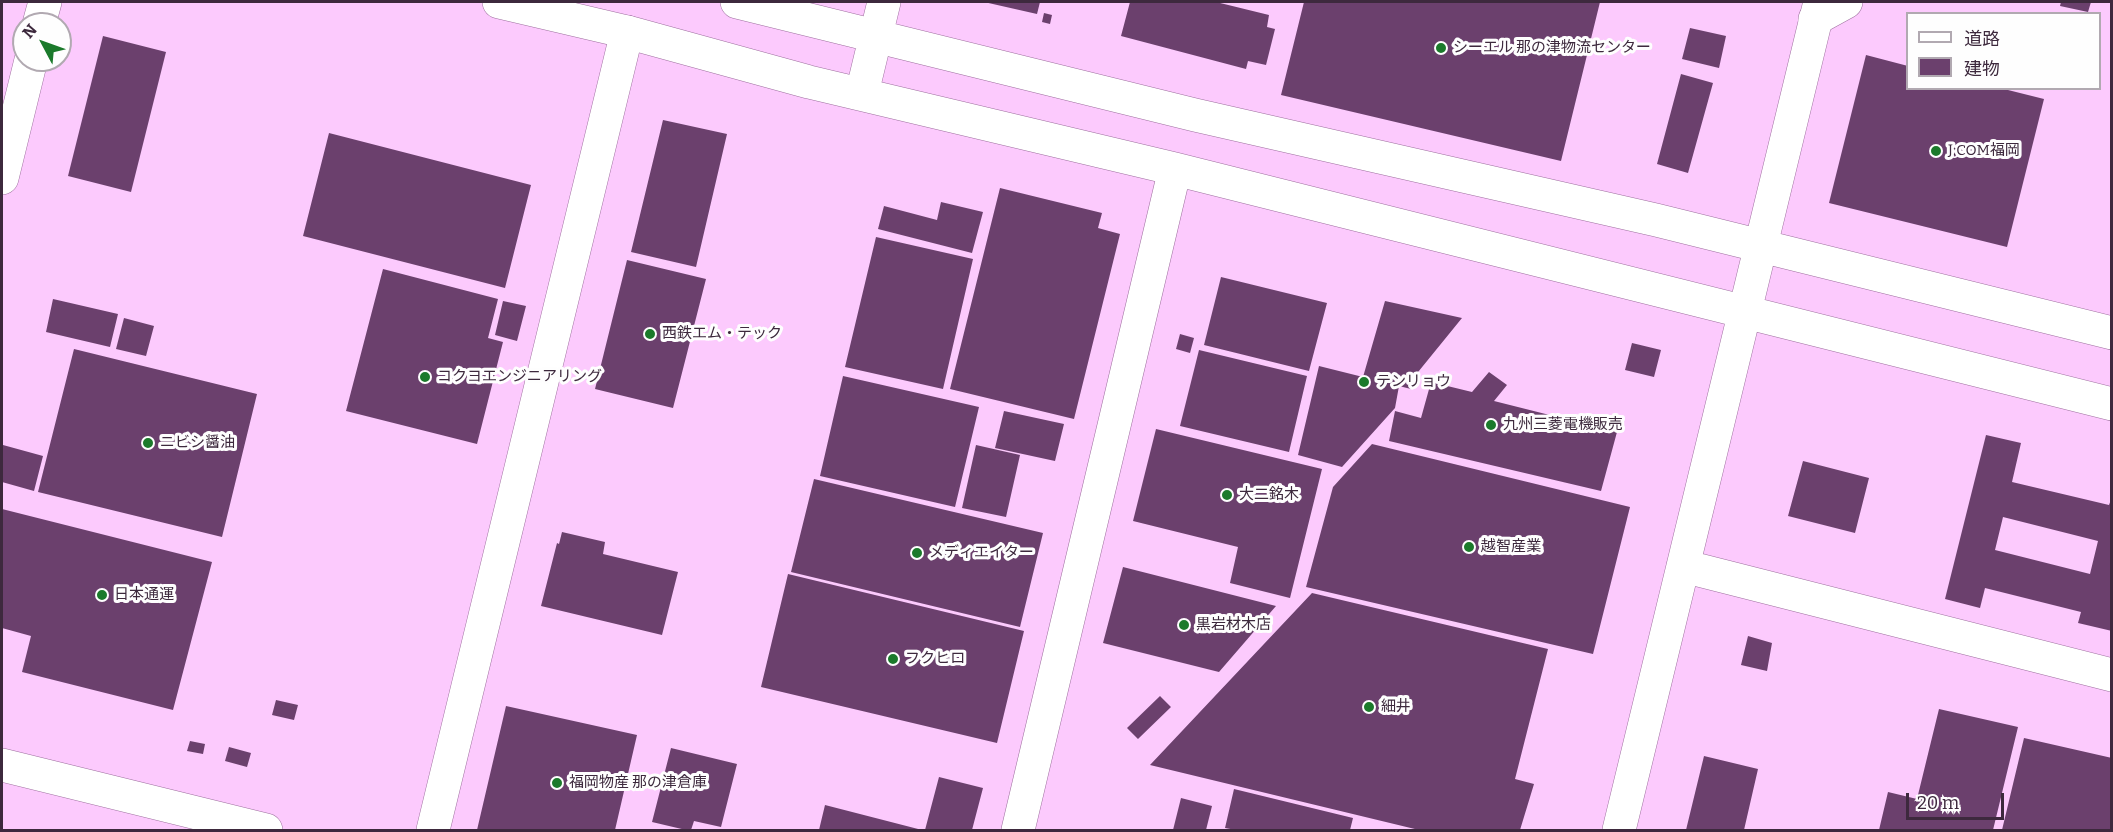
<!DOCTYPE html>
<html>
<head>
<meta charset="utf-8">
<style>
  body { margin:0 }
  #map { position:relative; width:2113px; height:832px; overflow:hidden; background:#fccafd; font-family:Bitter,"Noto Sans JP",serif }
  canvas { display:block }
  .frame { position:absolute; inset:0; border:3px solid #3d293d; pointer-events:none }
  .legend { position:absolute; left:1906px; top:12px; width:195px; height:78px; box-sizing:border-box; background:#fefefe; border:2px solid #b1a9b1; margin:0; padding:8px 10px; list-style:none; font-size:18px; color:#3d293d }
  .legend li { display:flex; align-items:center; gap:12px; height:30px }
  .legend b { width:30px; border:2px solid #b1a9b1 }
  .north { position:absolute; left:12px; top:12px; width:60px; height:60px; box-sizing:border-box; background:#fefefe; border:2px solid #b1a9b1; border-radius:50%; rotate:311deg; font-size:16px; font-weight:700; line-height:24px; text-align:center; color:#3d293d }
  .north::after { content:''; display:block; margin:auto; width:21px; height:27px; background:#1b7a2b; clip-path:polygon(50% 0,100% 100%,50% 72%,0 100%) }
  .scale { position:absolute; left:1906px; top:793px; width:98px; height:27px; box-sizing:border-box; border:3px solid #3d293d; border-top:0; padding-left:8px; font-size:18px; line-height:21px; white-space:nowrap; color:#3d293d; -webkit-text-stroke:4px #fefefe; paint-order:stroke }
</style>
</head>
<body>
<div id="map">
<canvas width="2113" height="832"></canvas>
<div class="frame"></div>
<ul class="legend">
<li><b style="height:8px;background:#fff"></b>道路</li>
<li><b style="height:16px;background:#6b406d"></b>建物</li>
</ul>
<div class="north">N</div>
<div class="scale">20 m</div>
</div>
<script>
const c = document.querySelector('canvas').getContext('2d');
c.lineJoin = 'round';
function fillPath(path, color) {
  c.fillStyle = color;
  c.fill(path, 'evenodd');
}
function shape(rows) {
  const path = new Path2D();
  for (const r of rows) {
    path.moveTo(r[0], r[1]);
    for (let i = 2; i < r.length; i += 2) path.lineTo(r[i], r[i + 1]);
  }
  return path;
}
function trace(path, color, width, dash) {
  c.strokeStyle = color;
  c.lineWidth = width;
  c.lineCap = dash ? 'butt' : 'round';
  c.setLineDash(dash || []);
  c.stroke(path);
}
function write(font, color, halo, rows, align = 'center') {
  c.font = font + ' Bitter,"Noto Sans JP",serif';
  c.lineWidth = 6;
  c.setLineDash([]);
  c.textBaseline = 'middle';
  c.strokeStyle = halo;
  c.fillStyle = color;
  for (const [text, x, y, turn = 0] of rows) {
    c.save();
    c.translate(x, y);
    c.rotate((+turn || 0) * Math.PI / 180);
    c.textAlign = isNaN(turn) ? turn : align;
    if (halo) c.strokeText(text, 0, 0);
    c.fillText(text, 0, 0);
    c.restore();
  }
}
fillPath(shape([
  [984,2,1040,2,1037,14],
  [1130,2,1216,2,1269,15,1267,27,1275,29,1266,65,1248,61,1246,69,1121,36],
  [1304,2,1600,2,1561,161,1281,95],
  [2061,2,2091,2,2088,12,2060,6],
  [1044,13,1052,15,1050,24,1042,22],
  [1690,28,1726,36,1719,68,1682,59],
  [103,36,166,52,131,192,68,176],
  [1866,55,1908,66,1908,88,2000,88,2044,99,2007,247,1829,203],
  [1681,74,1713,83,1688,173,1657,164],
  [663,120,727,134,696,267,631,252],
  [329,133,531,185,505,288,303,236],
  [1000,188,1102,213,1098,228,1120,234,1074,419,950,389],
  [941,202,983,212,972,253,878,229,884,206,937,220],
  [876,237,973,259,943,389,845,367],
  [627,260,706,279,673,408,595,389],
  [383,269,498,299,488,338,503,342,477,444,346,411],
  [1221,277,1327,303,1309,371,1204,345],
  [53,299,118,314,110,347,46,332],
  [503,301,526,306,517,341,495,335],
  [1385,301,1462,318,1414,377,1411,389,1399,386,1395,408,1342,467,1298,455,1319,366,1363,377],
  [124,318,154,326,146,356,116,349],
  [1180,334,1194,338,1190,353,1176,349],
  [1632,343,1661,350,1654,377,1625,370],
  [74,349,257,394,222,537,38,492],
  [1199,350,1307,376,1289,452,1180,426],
  [1489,372,1507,385,1494,401,1617,432,1601,491,1389,441,1395,411,1421,418,1431,382,1472,392],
  [843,376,979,407,955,507,820,476],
  [1004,411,1064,424,1055,461,995,448],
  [1156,429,1322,469,1290,598,1230,583,1238,547,1133,521],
  [1986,435,2021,443,2012,482,2109,505,2112,497,2112,631,2078,623,2081,612,1985,588,1980,608,1945,599],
  [2003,517,2098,541,2090,574,1995,550],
  [1372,444,1630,507,1593,654,1306,587,1333,487],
  [3,445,43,456,34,491,2,482],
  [976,445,1020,455,1006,517,962,508],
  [1803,461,1869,478,1855,533,1788,516],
  [814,479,1043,533,1020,627,791,572],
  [2,509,212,562,173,710,22,672,31,636,2,628],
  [562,532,605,542,603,554,678,572,662,635,541,606,557,543,559,544],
  [1123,567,1276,606,1219,672,1103,643],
  [788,574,1024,631,997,743,761,687],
  [1312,593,1548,649,1515,779,1534,784,1520,830,1419,830,1150,765],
  [1748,636,1772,643,1767,671,1741,665],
  [1160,696,1171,707,1138,739,1127,728],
  [276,700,298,705,294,720,272,715],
  [506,706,637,735,615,830,477,830],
  [1939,709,2018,727,1993,830,1879,830,1888,792,1917,799],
  [2024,738,2112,758,2112,830,2002,830],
  [190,741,205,744,203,754,187,751],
  [229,747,251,753,247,767,225,761],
  [671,748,737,764,721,827,694,821,691,830,686,830,652,822],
  [1704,756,1758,769,1744,830,1686,830],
  [939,777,983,788,972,830,925,830],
  [1234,789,1353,818,1350,830,1236,830,1225,828],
  [1181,798,1212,806,1206,830,1173,830],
  [825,805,922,830,819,830]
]), '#6b406d');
const minor = shape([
  [1815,19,1846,2],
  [433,830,627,32]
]);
const tertiary = shape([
  [499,2,627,32,809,82,1175,169,2112,404],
  [737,2,1195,115,1656,220,2112,333],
  [39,24,45,2],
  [862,93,884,2],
  [2,178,31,60],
  [1683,566,2112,675],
  [2,765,266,830],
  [1018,830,1175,169],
  [1619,830,1820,2]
]);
trace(minor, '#9e709f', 34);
trace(tertiary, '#9e709f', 34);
trace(minor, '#fff', 33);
trace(tertiary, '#fff', 33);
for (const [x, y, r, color] of [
  [1441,48,6,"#1b7a2b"],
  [1936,151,6,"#1b7a2b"],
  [650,334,6,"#1b7a2b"],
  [425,377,6,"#1b7a2b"],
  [1364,382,6,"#1b7a2b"],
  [1491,425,6,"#1b7a2b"],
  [148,443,6,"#1b7a2b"],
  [1227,495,6,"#1b7a2b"],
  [1469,547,6,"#1b7a2b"],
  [917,553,6,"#1b7a2b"],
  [102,595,6,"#1b7a2b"],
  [1184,625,6,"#1b7a2b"],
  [893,659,6,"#1b7a2b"],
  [1369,707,6,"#1b7a2b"],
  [557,783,6,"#1b7a2b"]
]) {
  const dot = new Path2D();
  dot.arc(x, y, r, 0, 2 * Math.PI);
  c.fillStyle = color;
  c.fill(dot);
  trace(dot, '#fefefe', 2);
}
write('15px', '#3d293d', '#fefefe', [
  ["シーエル 那の津物流センター",1453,48],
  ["J:COM福岡",1948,151],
  ["西鉄エム・テック",662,334],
  ["コクヨエンジニアリング",437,377],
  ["テンリョウ",1376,382],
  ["九州三菱電機販売",1503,425],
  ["ニビシ醤油",160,443],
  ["大二銘木",1239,495],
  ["越智産業",1481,547],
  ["メディエイター",929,553],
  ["日本通運",114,595],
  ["黒岩材木店",1196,625],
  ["フクヒロ",905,659],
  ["細井",1381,707],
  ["福岡物産 那の津倉庫",569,783]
], 'left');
</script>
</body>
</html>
